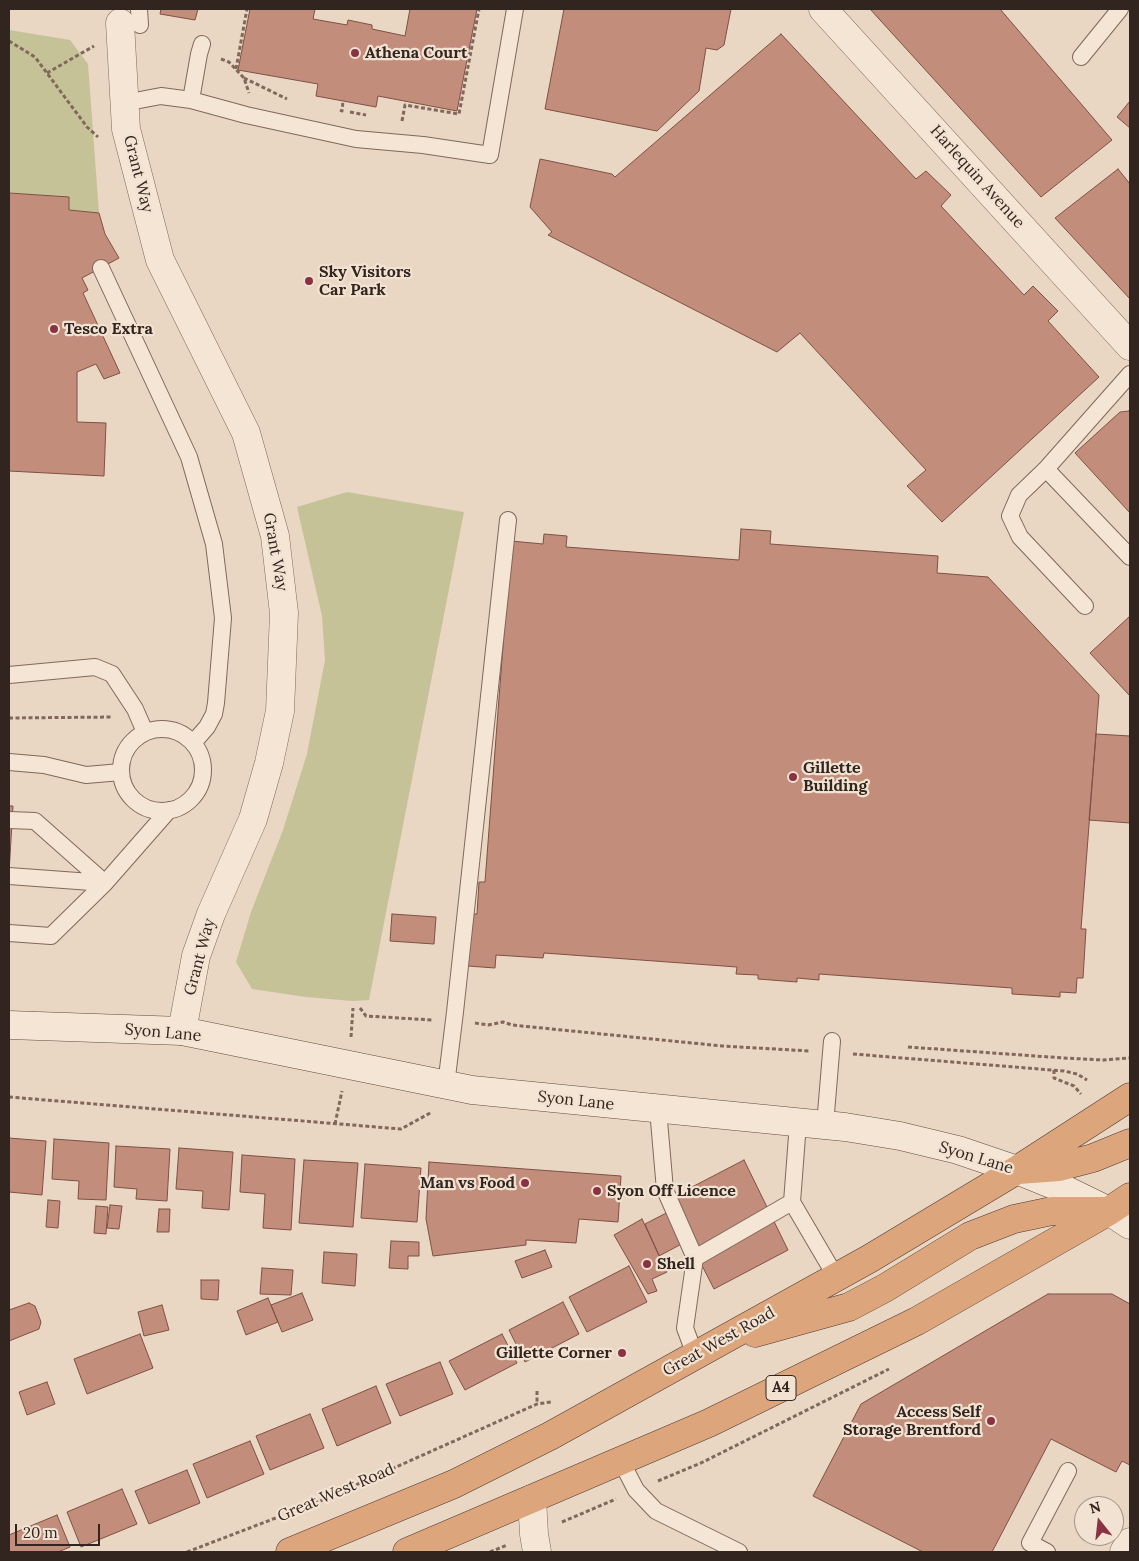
<!DOCTYPE html>
<html>
<head>
<meta charset="utf-8">
<style>
  body { margin:0 }
  #map { position:relative; width:1139px; height:1561px; overflow:hidden; background:#e9d6c3; font-family:Lora,serif }
  canvas { display:block }
  .frame { position:absolute; inset:0; border:10px solid #32241e; pointer-events:none }
  .north { position:absolute; left:1074px; top:1496px; width:50px; height:50px; box-sizing:border-box; background:#f1e2d1; border:1px solid #a59689; border-radius:50%; rotate:344deg; font-size:14px; font-weight:700; line-height:20px; text-align:center; color:#32241e }
  .north::after { content:''; display:block; margin:auto; width:18px; height:22px; background:#8a3243; clip-path:polygon(50% 0,100% 100%,50% 72%,0 100%) }
  .scale { position:absolute; left:15px; top:1524px; width:85px; height:22px; box-sizing:border-box; border:2px solid #32241e; border-top:0; padding-left:6px; font-size:15px; line-height:18px; white-space:nowrap; color:#32241e; -webkit-text-stroke:4px #f1e2d1; paint-order:stroke }
</style>
</head>
<body>
<div id="map">
<canvas width="1139" height="1561"></canvas>
<div class="frame"></div>
<div class="north">N</div>
<div class="scale">20 m</div>
</div>
<script>
const c = document.querySelector('canvas').getContext('2d');
c.lineJoin = 'round';
function fillPath(path, color) {
  c.fillStyle = color;
  c.fill(path, 'evenodd');
}
function shape(rows) {
  const path = new Path2D();
  for (const r of rows) {
    if (r.length === 3) {
      path.moveTo(r[0] + r[2], r[1]);
      path.arc(r[0], r[1], r[2], 0, 2 * Math.PI);
      continue;
    }
    path.moveTo(r[0], r[1]);
    for (let i = 2; i < r.length; i += 2) path.lineTo(r[i], r[i + 1]);
  }
  return path;
}
function trace(path, color, width, dash) {
  c.strokeStyle = color;
  c.lineWidth = width;
  c.lineCap = dash ? 'butt' : 'round';
  c.setLineDash(dash || []);
  c.stroke(path);
}
function write(font, color, halo, rows, align = 'center') {
  c.font = font + ' Lora,serif';
  c.lineWidth = 4.5;
  c.setLineDash([]);
  c.textBaseline = 'middle';
  c.strokeStyle = halo;
  c.fillStyle = color;
  for (const [text, x, y, turn = 0] of rows) {
    c.save();
    c.translate(x, y);
    c.rotate((+turn || 0) * Math.PI / 180);
    c.textAlign = isNaN(turn) ? turn : align;
    if (halo) c.strokeText(text, 0, 0);
    c.fillText(text, 0, 0);
    c.restore();
  }
}
fillPath(shape([
  [9,30,70,40,88,64,99,213,69,210,69,197,9,193],
  [347,492,464,512,369,1000,352,1001,306,997,252,989,236,962,251,912,283,830,307,754,325,660,322,616,297,507]
]), '#c6c298');
const building = shape([
  [161,9,198,9,195,20,160,14,161,9],
  [250,9,315,9,313,19,347,25,348,20,372,25,372,29,405,36,410,9,477,9,457,111,378,96,376,107,316,96,318,84,238,70,250,9],
  [564,9,731,9,724,45,717,50,706,48,699,91,657,131,545,109,564,9],
  [870,9,1000,9,1112,140,1041,197,870,9],
  [781,34,916,179,926,171,951,195,941,206,1024,295,1033,286,1058,311,1048,321,1099,377,942,522,907,486,926,470,800,333,777,352,548,235,552,232,530,207,540,159,612,174,615,177,781,34],
  [1130,101,1130,128,1117,117,1130,101],
  [1118,169,1130,184,1130,299,1055,218,1118,169],
  [9,193,69,197,69,210,99,213,105,234,119,258,82,278,88,290,83,293,120,373,104,379,96,364,77,372,77,422,106,423,104,476,9,471,9,193],
  [1129,411,1130,412,1130,513,1075,453,1120,412,1129,411],
  [741,529,771,531,770,544,938,556,937,573,988,577,1099,695,1081,929,1086,929,1083,978,1077,978,1076,993,1060,992,1060,997,1012,994,1012,988,819,974,819,980,797,978,797,982,758,979,758,975,736,974,737,967,544,953,543,958,496,955,495,968,468,966,472,914,477,914,479,882,485,882,511,541,543,544,544,534,567,536,566,547,739,560,741,529],
  [1130,616,1130,696,1090,653,1130,616],
  [1096,734,1130,736,1130,823,1089,820,1096,734],
  [9,806,13,806,9,873,9,806],
  [392,914,436,917,434,944,390,941,392,914],
  [9,1138,46,1141,42,1195,9,1192,9,1138],
  [54,1139,109,1143,106,1200,78,1199,79,1181,52,1179,54,1139],
  [116,1146,170,1149,167,1201,136,1199,137,1189,114,1187,116,1146],
  [179,1148,233,1152,229,1210,202,1208,203,1191,176,1189,179,1148],
  [242,1155,295,1159,291,1230,263,1228,265,1194,240,1192,242,1155],
  [304,1160,358,1163,353,1227,299,1223,304,1160],
  [744,1160,788,1250,714,1289,689,1240,659,1256,645,1224,674,1209,669,1199,744,1160],
  [429,1162,621,1176,618,1222,579,1219,576,1243,526,1240,526,1245,433,1256,426,1219,429,1162],
  [365,1164,421,1168,417,1222,361,1218,365,1164],
  [48,1200,60,1201,58,1228,46,1227,48,1200],
  [110,1205,122,1206,119,1229,107,1228,110,1205],
  [96,1206,108,1207,106,1234,94,1233,96,1206],
  [159,1209,170,1209,169,1232,157,1232,159,1209],
  [642,1219,667,1272,652,1279,657,1291,648,1294,614,1235,642,1219],
  [391,1241,419,1242,419,1256,408,1256,408,1269,389,1268,391,1241],
  [545,1250,552,1267,522,1278,515,1261,545,1250],
  [324,1252,357,1254,355,1286,322,1283,324,1252],
  [629,1266,647,1302,587,1332,569,1297,629,1266],
  [262,1268,293,1270,291,1295,260,1294,262,1268],
  [201,1280,219,1280,218,1300,201,1299,201,1280],
  [302,1293,313,1320,282,1332,271,1305,302,1293],
  [1048,1294,1112,1294,1130,1304,1130,1465,1122,1461,1116,1472,1051,1439,992,1552,923,1552,813,1496,861,1404,1048,1294],
  [268,1298,278,1322,246,1335,237,1311,268,1298],
  [563,1302,579,1334,525,1362,509,1330,563,1302],
  [29,1303,35,1306,41,1322,39,1329,9,1341,9,1310,29,1303],
  [162,1305,169,1330,144,1336,138,1312,162,1305],
  [140,1334,153,1368,87,1394,74,1359,140,1334],
  [502,1334,517,1363,465,1390,449,1361,502,1334],
  [440,1362,453,1394,400,1416,386,1384,440,1362],
  [47,1382,55,1404,27,1415,19,1392,47,1382],
  [376,1386,391,1423,337,1446,322,1409,376,1386],
  [310,1414,324,1448,270,1470,256,1436,310,1414],
  [250,1441,264,1474,207,1498,193,1464,250,1441],
  [187,1470,200,1503,149,1524,135,1491,187,1470],
  [122,1489,137,1524,81,1547,67,1512,122,1489],
  [57,1515,70,1547,58,1552,9,1552,9,1535,57,1515]
]);
fillPath(building, '#c38d7c');
trace(building, '#7e5044', 1);
const service = shape([
  [139,9,140,25],
  [1081,57,1120,9],
  [191,100,246,115,356,139,423,145,490,155,515,9],
  [124,103,161,96,191,100,199,54,202,44],
  [101,268,189,457,214,544,223,618,216,703,214,714,207,727,193,743],
  [1046,469,1130,557],
  [1085,606,1020,537,1010,516,1019,495,1046,469,1130,374],
  [9,675,95,667,112,674,135,709,145,732],
  [162,770,41],
  [9,762,44,765,86,775,121,772],
  [9,820,35,821,105,883,51,936,9,933],
  [9,876,105,883,169,810],
  [446,1085,455,1012,508,520],
  [658,1109,665,1190,695,1258],
  [798,1123,792,1202,836,1277],
  [825,1125,832,1041],
  [695,1355,685,1328,695,1258,792,1202],
  [621,1461,636,1490,656,1511,739,1552],
  [1047,1552,1030,1543,1068,1471]
]);
const minor = shape([
  [823,9,1130,346],
  [120,23,126,129,160,260,246,433,275,536,284,613,280,711,269,763,253,819,211,914,196,956,182,1031],
  [532,1499,534,1534,537,1552],
  [1124,1552,1130,1542]
]);
const secondary = shape([
  [9,1025,182,1031,472,1090,845,1127,900,1136,958,1150,1017,1170,1066,1190,1109,1211,1130,1225]
]);
const trunk = shape([
  [1018,1170,1059,1167,1093,1158,1130,1143],
  [755,1333,849,1307,885,1288,970,1236,1014,1219,1052,1211,1108,1211],
  [290,1552,454,1484,550,1436,869,1259,1017,1170,1130,1097],
  [407,1552,709,1423,917,1321,1109,1211,1130,1197]
]);
trace(service, '#81685b', 18);
trace(minor, '#81685b', 29);
trace(secondary, '#634a3f', 29);
trace(trunk, '#4f382f', 29);
trace(shape([
  [9,41,35,57,87,127,98,137],
  [221,59,229,62,244,78,249,93],
  [236,69,247,9],
  [47,73,94,46],
  [244,78,287,99],
  [340,110,342,111,343,101],
  [350,112,366,115],
  [402,121,405,105,459,114,479,9],
  [9,718,113,717],
  [360,1008,366,1016,432,1020],
  [475,1023,488,1025,503,1022,512,1025,722,1046,809,1051],
  [351,1037,353,1008],
  [908,1047,1064,1058,1103,1060,1130,1058],
  [853,1054,1064,1071,1077,1074,1087,1080],
  [1054,1070,1054,1078,1074,1086,1081,1094],
  [9,1097,401,1129,432,1112],
  [335,1124,342,1091],
  [537,1391,537,1404],
  [658,1481,701,1463,889,1369],
  [562,1522,616,1499],
  [187,1552,320,1501,537,1404,551,1402],
  [490,1552,507,1545]
]), '#81685b', 3, [4, 2.5]);
trace(service, '#f5e5d5', 16);
trace(minor, '#f5e5d5', 28);
trace(secondary, '#f5e5d5', 28);
trace(trunk, '#dca57c', 28);
for (const [x, y, r, color] of [
  [355,53,5,"#8a3243"],
  [309,281,5,"#8a3243"],
  [54,329,5,"#8a3243"],
  [793,777,5,"#8a3243"],
  [525,1183,5,"#8a3243"],
  [597,1191,5,"#8a3243"],
  [647,1264,5,"#8a3243"],
  [622,1353,5,"#8a3243"],
  [991,1421,5,"#8a3243"]
]) {
  const dot = new Path2D();
  dot.arc(x, y, r, 0, 2 * Math.PI);
  c.fillStyle = color;
  c.fill(dot);
  trace(dot, '#f1e2d1', 2);
}
for (const [x, y, w] of [
  [781,1388,30]
]) {
  const box = new Path2D();
  box.roundRect(x - w / 2, y - 12.5, w, 25, 4);
  c.fillStyle = '#f1e2d1';
  c.fill(box);
  trace(box, '#32241e', 1);
}
write('bold 15px', '#32241e', null, [
  ["A4",781,1388]
]);
write('bold 16px', '#32241e', '#f1e2d1', [
  ["Athena Court",365,53],
  ["Sky Visitors",319,272],
  ["Car Park",319,290],
  ["Tesco Extra",64,329],
  ["Gillette",803,768],
  ["Building",803,786],
  ["Man vs Food",515,1183,"right"],
  ["Syon Off Licence",607,1191],
  ["Shell",657,1264],
  ["Gillette Corner",612,1353,"right"],
  ["Access Self",981,1412,"right"],
  ["Storage Brentford",981,1430,"right"]
], 'left');
write('16px', '#32241e', '#f1e2d1', [
  ["Grant Way",138,174,76],
  ["Harlequin Avenue",977,177,48],
  ["Grant Way",275,552,80],
  ["Grant Way",200,957,-75],
  ["Syon Lane",163,1033,5],
  ["Syon Lane",576,1101,6],
  ["Syon Lane",976,1158,17],
  ["Great West Road",719,1342,-29],
  ["Great West Road",336,1493,-23]
]);
</script>
</body>
</html>
